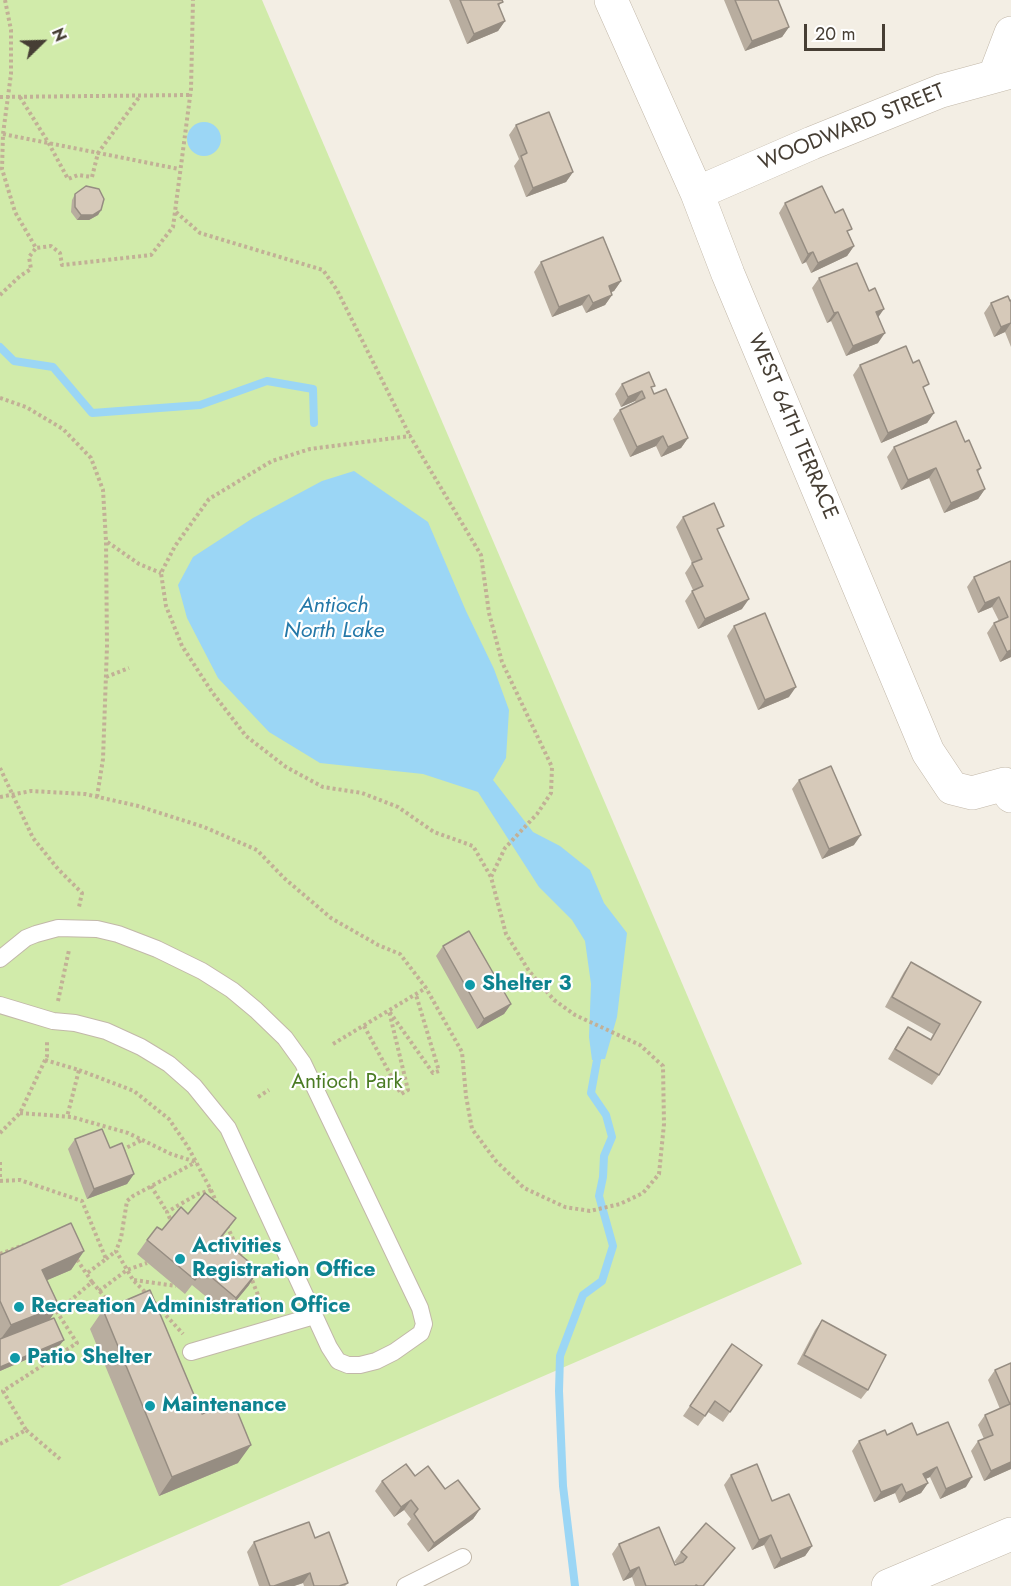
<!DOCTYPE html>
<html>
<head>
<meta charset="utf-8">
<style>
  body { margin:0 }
  #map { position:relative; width:1011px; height:1586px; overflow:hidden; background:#f3eee4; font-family:Jost,sans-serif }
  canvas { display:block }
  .north { position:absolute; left:12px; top:12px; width:60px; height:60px; -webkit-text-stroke:4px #fff; paint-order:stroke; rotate:67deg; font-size:16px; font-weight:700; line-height:24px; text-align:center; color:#463e34 }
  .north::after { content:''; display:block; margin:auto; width:21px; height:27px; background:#463e34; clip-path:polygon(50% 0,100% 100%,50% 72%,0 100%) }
  .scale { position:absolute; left:804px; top:24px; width:81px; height:27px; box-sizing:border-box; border:3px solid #463e34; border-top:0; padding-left:8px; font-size:18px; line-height:21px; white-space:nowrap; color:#463e34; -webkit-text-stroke:4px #fff; paint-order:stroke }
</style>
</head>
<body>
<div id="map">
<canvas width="1011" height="1586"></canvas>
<div class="north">N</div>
<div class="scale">20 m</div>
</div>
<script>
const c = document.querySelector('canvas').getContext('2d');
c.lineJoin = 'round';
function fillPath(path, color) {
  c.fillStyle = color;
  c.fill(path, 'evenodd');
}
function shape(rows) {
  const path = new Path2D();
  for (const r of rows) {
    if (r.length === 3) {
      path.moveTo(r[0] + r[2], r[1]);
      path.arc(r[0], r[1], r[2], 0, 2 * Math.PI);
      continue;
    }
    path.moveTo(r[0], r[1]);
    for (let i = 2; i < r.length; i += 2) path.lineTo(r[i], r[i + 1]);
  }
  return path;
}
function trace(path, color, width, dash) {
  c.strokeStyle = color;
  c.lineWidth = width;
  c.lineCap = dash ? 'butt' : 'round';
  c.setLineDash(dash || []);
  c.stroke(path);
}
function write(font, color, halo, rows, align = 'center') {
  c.font = font + ' Jost,sans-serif';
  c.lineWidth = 4.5;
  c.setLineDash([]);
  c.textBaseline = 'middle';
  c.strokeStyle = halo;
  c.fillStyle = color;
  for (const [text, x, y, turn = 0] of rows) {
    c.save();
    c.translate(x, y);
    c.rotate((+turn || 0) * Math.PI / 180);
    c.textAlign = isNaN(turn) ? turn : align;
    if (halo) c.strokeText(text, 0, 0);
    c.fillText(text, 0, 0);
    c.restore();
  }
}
fillPath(shape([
  [0,0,262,0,802,1264,59,1586,0,1586]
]), '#d1ebaa');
fillPath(shape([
  [204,139,17],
  [354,471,428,522,466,611,494,669,509,710,506,758,493,780,533,832,560,846,590,870,604,903,627,933,617,1017,605,1059,592,1060,589,1037,591,984,585,941,572,920,539,887,478,792,423,774,320,763,269,732,218,678,187,618,178,585,193,557,253,518,322,481]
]), '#9bd6f5');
trace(shape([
  [0,347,14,361,53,367,92,413,200,405,267,381,313,389,314,423],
  [575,1586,563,1486,559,1391,560,1356,583,1295,602,1281,613,1246,599,1196,603,1177,604,1156,612,1137,606,1115,591,1093,597,1060]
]), '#9bd6f5', 8);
const service = shape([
  [0,959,26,938,36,934,58,928,97,929,118,934,157,949,202,971,232,990,256,1010,285,1038,303,1063,420,1308,424,1324,421,1333,394,1352,376,1361,360,1365,348,1365,338,1361,329,1347,228,1128,194,1086,169,1064,141,1047,106,1031,75,1023,53,1021,0,1005],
  [191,1352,314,1316],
  [405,1586,463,1557]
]);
const minor = shape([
  [611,0,697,193,728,274,928,752,952,788,972,793,1005,784,1011,796],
  [995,75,1011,33],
  [697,193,812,143,941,91,1011,72],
  [888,1586,1011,1534]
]);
trace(service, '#c2b8a9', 18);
trace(minor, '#c2b8a9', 34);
trace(shape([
  [5,0,11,30,11,74,3,134,2,169,15,212,36,248,51,246,60,253,62,265,151,255,173,227,191,89,193,0],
  [0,97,190,95],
  [20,97,48,142,68,179,78,175,92,177,98,153,140,96],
  [3,134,179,169],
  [176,212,200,233,323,270,337,290,410,436],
  [0,295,20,276,31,269,29,257,36,248],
  [0,398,26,407,63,429,91,458,103,490,106,541,139,564,161,573],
  [106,677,129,668],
  [0,768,33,838,58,869,82,893,79,907],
  [0,797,31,791,85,794,138,806,204,827,257,850,284,878,331,918,378,945,400,954,426,988,462,1052,466,1096,472,1129,496,1161,524,1188,565,1207,590,1211,620,1204,643,1193,659,1174,664,1124,663,1066,640,1045,575,1015,554,1000,529,971,506,934,491,877,505,848,537,814,551,793,552,767,502,662,489,613,481,555,410,436,310,449,272,461,209,499,175,546,161,573,166,606,182,646,212,692,246,736,286,767,323,787,362,793,398,807,434,832,473,846,491,877],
  [97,797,103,759,107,646,106,541],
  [58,1001,69,950],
  [364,1026,401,1094,408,1090,389,1011,433,1073,439,1071,416,995],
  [333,1044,426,988],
  [45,1060,79,1070,67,1117],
  [79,1070,134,1091,169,1119,188,1147,211,1190,198,1194,167,1212,171,1221],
  [258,1097,269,1090],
  [20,1113,72,1117,128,1133,171,1154,196,1162],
  [0,1133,20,1113,47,1056,47,1040],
  [122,1150,142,1140],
  [0,1162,0,1181],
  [0,1181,20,1180,82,1201,106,1259,86,1274],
  [151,1186,167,1212],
  [211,1190,218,1206],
  [227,1226,243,1260],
  [0,1254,24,1245],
  [106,1259,116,1251],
  [250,1275,264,1310],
  [134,1280,176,1286],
  [92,1282,109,1302,124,1304],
  [99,1291,127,1270,147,1263],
  [149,1296,133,1280,116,1251,121,1238,127,1201,133,1196,196,1162],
  [154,1302,183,1334],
  [26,1430,60,1459],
  [0,1444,26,1430,3,1391,77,1343,57,1312,92,1282,76,1258]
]), '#c2b096', 4, [3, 3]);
trace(service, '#fff', 16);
trace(minor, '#fff', 33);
fillPath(shape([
  [449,0,502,0,499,6,505,21,498,31,467,44],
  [724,0,778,0,789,27,782,37,745,51],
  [516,125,573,172,566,182,526,197,514,166,519,159,509,135],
  [75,194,101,210,98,215,89,220,77,220,71,212,72,200],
  [785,203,835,213,849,234,854,246,847,256,811,273,806,262,802,264,779,213],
  [541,262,621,281,614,291,611,292,612,295,605,305,586,313,582,305,552,317,534,272],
  [819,278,878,343,846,356,831,321,827,323,812,288],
  [1011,300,1011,347,1005,332,994,337,984,313,991,303],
  [860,365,934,413,927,423,881,443,853,375],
  [622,384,652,390,654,394,688,438,681,448,661,457,656,446,630,457,613,419,620,410,636,403,635,401,621,407,615,394],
  [965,442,981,468,978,472,985,489,978,499,944,513,929,478,901,490,887,457,894,447],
  [683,517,719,533,742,609,698,629,685,601,693,590,685,573,692,563,676,527],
  [1011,561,1011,657,1000,662,987,633,994,623,999,621,992,607,978,613,967,587,974,577],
  [734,626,789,697,758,710,727,636],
  [799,780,854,845,822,859,792,789],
  [443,946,511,1004,504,1014,477,1029,436,956],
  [911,962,981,1002,939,1075,932,1085,888,1059,901,1037,908,1027,930,1040,933,1034,885,1007,904,972],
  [75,1139,134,1174,127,1184,87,1199,68,1149],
  [188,1214,236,1218,221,1239,249,1285,226,1313,192,1285,185,1294,137,1254,147,1240],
  [84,1251,71,1270,47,1280,59,1306,49,1320,60,1345,0,1371,0,1255],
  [103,1310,202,1414,238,1463,159,1496,90,1329],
  [822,1320,868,1390,861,1399,797,1364,815,1330],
  [732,1344,762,1365,723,1422,708,1412,698,1426,683,1416],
  [1011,1363,1011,1469,984,1481,971,1451,978,1441,984,1439,978,1425,985,1415,1000,1409,988,1380,995,1370],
  [887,1435,917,1435,966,1487,940,1499,930,1477,926,1479,928,1483,921,1493,899,1503,895,1493,874,1502,852,1451,859,1441],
  [731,1475,772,1501,812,1546,805,1556,774,1569,764,1545,752,1550,724,1485],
  [415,1476,445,1489,480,1509,473,1519,428,1552,407,1524,411,1519,404,1510,394,1517,375,1491,382,1481],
  [315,1538,348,1583,345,1586,304,1586,303,1583,294,1586,259,1586,247,1552,254,1542],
  [619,1544,675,1565,677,1564,674,1562,681,1552,735,1548,704,1586,635,1586,632,1577,623,1581,612,1554]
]), '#b8ad9f');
fillPath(shape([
  [505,21,498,31,467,44,474,34],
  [789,27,782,37,745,51,752,41],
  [573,172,566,182,526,197,533,188],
  [101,210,98,215,89,220,77,220,81,215],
  [854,246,847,256,811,273,818,263],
  [813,252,806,262,802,264,808,254],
  [621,281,614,291,602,296,609,286],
  [589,295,582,305,552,317,559,307],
  [612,295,605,305,586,313,593,303],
  [884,309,877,319,876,312],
  [838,312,831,321,827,323,834,313],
  [1011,323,1005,332,994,337,1001,327],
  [885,333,878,343,846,356,853,346],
  [642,391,635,401,621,407,628,397],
  [934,413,927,423,881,443,888,433],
  [663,436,656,446,630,457,637,447],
  [688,438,681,448,661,457,668,447],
  [936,468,929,478,901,490,908,480],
  [985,489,978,499,944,513,951,503],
  [999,597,992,607,978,613,985,603],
  [749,599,742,609,698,629,705,619],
  [1011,650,1011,657,1000,662,1007,652],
  [796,687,789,697,758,710,765,700],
  [861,835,854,845,822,859,829,849],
  [511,1004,504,1014,477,1029,484,1019],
  [134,1174,127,1184,87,1199,94,1189],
  [84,1251,71,1270,29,1288,42,1270],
  [259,1270,249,1285,226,1313,236,1298],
  [59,1306,46,1325,0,1340,11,1325],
  [64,1340,60,1345,0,1371,0,1367],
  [251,1445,238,1463,159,1496,172,1477],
  [1011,1462,1011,1469,984,1481,991,1471],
  [937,1467,930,1477,916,1483,923,1474],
  [972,1477,966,1487,940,1499,946,1489],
  [928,1483,921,1493,899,1503,906,1493],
  [902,1484,895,1493,874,1502,881,1492],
  [411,1500,404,1510,394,1517,401,1507],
  [480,1509,473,1519,428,1552,434,1543],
  [771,1535,764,1545,752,1550,759,1540],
  [812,1546,805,1556,774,1569,781,1559],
  [639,1567,632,1577,623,1581,630,1571],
  [310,1573,303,1583,294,1586,274,1586]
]), '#968d82');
const building = shape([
  [460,0,502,0,503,2,498,4,505,21,474,34,460,0],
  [735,0,778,0,789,27,752,41,735,0],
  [549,112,573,172,533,188,521,156,527,153,516,125,549,112],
  [86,186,99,189,104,199,101,210,93,215,81,215,75,207,75,194,86,186],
  [822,186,835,213,843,209,852,229,847,231,854,246,818,263,813,252,808,254,785,203,822,186],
  [603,237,621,281,609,286,612,295,593,303,589,295,559,307,541,262,603,237],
  [857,263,869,291,875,288,884,309,876,312,885,333,853,346,838,312,834,313,819,278,857,263],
  [1008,296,1010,301,1011,300,1011,323,1001,327,991,303,1008,296],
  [906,346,913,363,919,360,929,384,923,387,934,413,888,433,860,365,906,346],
  [649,372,655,386,651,387,654,394,666,389,688,438,668,447,663,436,637,447,620,410,645,398,642,391,628,397,622,384,649,372],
  [956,421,965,442,969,440,981,468,977,470,985,489,951,503,936,468,908,480,894,447,956,421],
  [714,503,724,526,717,529,749,599,705,619,692,591,703,586,692,563,702,559,683,517,714,503],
  [1011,561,1011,650,1007,652,994,623,1008,617,999,597,985,603,974,577,1011,561],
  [765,613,796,687,765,700,734,626,765,613],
  [831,766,861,835,829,849,799,780,831,766],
  [469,931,511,1004,484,1019,443,946,469,931],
  [911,962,981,1002,939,1075,895,1049,908,1027,931,1040,940,1024,892,997,911,962],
  [102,1129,110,1148,122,1143,134,1174,94,1189,75,1139,102,1129],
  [205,1193,236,1218,220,1238,259,1270,236,1298,203,1270,195,1280,147,1240,157,1227,162,1230,181,1207,188,1214,205,1193],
  [71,1223,84,1251,42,1270,59,1306,11,1325,0,1301,0,1255,71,1223],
  [150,1290,202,1414,233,1401,251,1445,172,1477,103,1310,150,1290],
  [54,1318,64,1340,0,1367,0,1339,54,1318],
  [822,1320,886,1355,868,1390,804,1355,822,1320],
  [732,1344,762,1365,730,1412,715,1401,705,1416,690,1406,732,1344],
  [1011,1363,1011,1462,991,1471,978,1441,993,1435,985,1415,1010,1404,995,1370,1011,1363],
  [948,1422,972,1477,946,1489,937,1467,923,1474,928,1483,906,1493,902,1484,881,1492,859,1441,885,1430,887,1435,912,1423,917,1435,948,1422],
  [406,1464,415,1476,428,1466,445,1489,458,1480,480,1509,434,1543,414,1514,418,1509,411,1500,401,1507,382,1481,406,1464],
  [757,1464,772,1501,789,1494,812,1546,781,1559,771,1535,759,1540,731,1475,757,1464],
  [309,1522,315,1538,329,1532,348,1583,339,1586,314,1586,310,1573,274,1586,270,1586,254,1542,309,1522],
  [706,1523,735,1548,703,1586,698,1586,696,1585,695,1586,646,1586,639,1567,630,1571,619,1544,659,1527,675,1565,683,1562,687,1557,681,1552,706,1523]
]);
fillPath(building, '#d6c9b9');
trace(building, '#968d82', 1.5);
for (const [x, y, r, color] of [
  [470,985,6,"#0f9aa8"],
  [180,1259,6,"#0f9aa8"],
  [19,1307,6,"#0f9aa8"],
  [15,1358,6,"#0f9aa8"],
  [150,1406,6,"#0f9aa8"]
]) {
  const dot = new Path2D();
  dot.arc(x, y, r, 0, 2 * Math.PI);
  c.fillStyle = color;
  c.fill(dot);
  trace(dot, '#fff', 2);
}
write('21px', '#463e34', '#fff', [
  ["WOODWARD STREET",852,128,-22],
  ["WEST 64TH TERRACE",792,427,67]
]);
write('bold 21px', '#0d838f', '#fff', [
  ["Shelter 3",482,985],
  ["Activities",192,1247],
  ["Registration Office",192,1271],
  ["Recreation Administration Office",31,1307],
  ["Patio Shelter",27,1358],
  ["Maintenance",162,1406]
], 'left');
write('21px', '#4a7b23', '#fff', [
  ["Antioch Park",347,1083]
]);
write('italic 22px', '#2478a8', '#fff', [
  ["Antioch",334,607],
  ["North Lake",334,632]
]);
</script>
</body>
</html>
